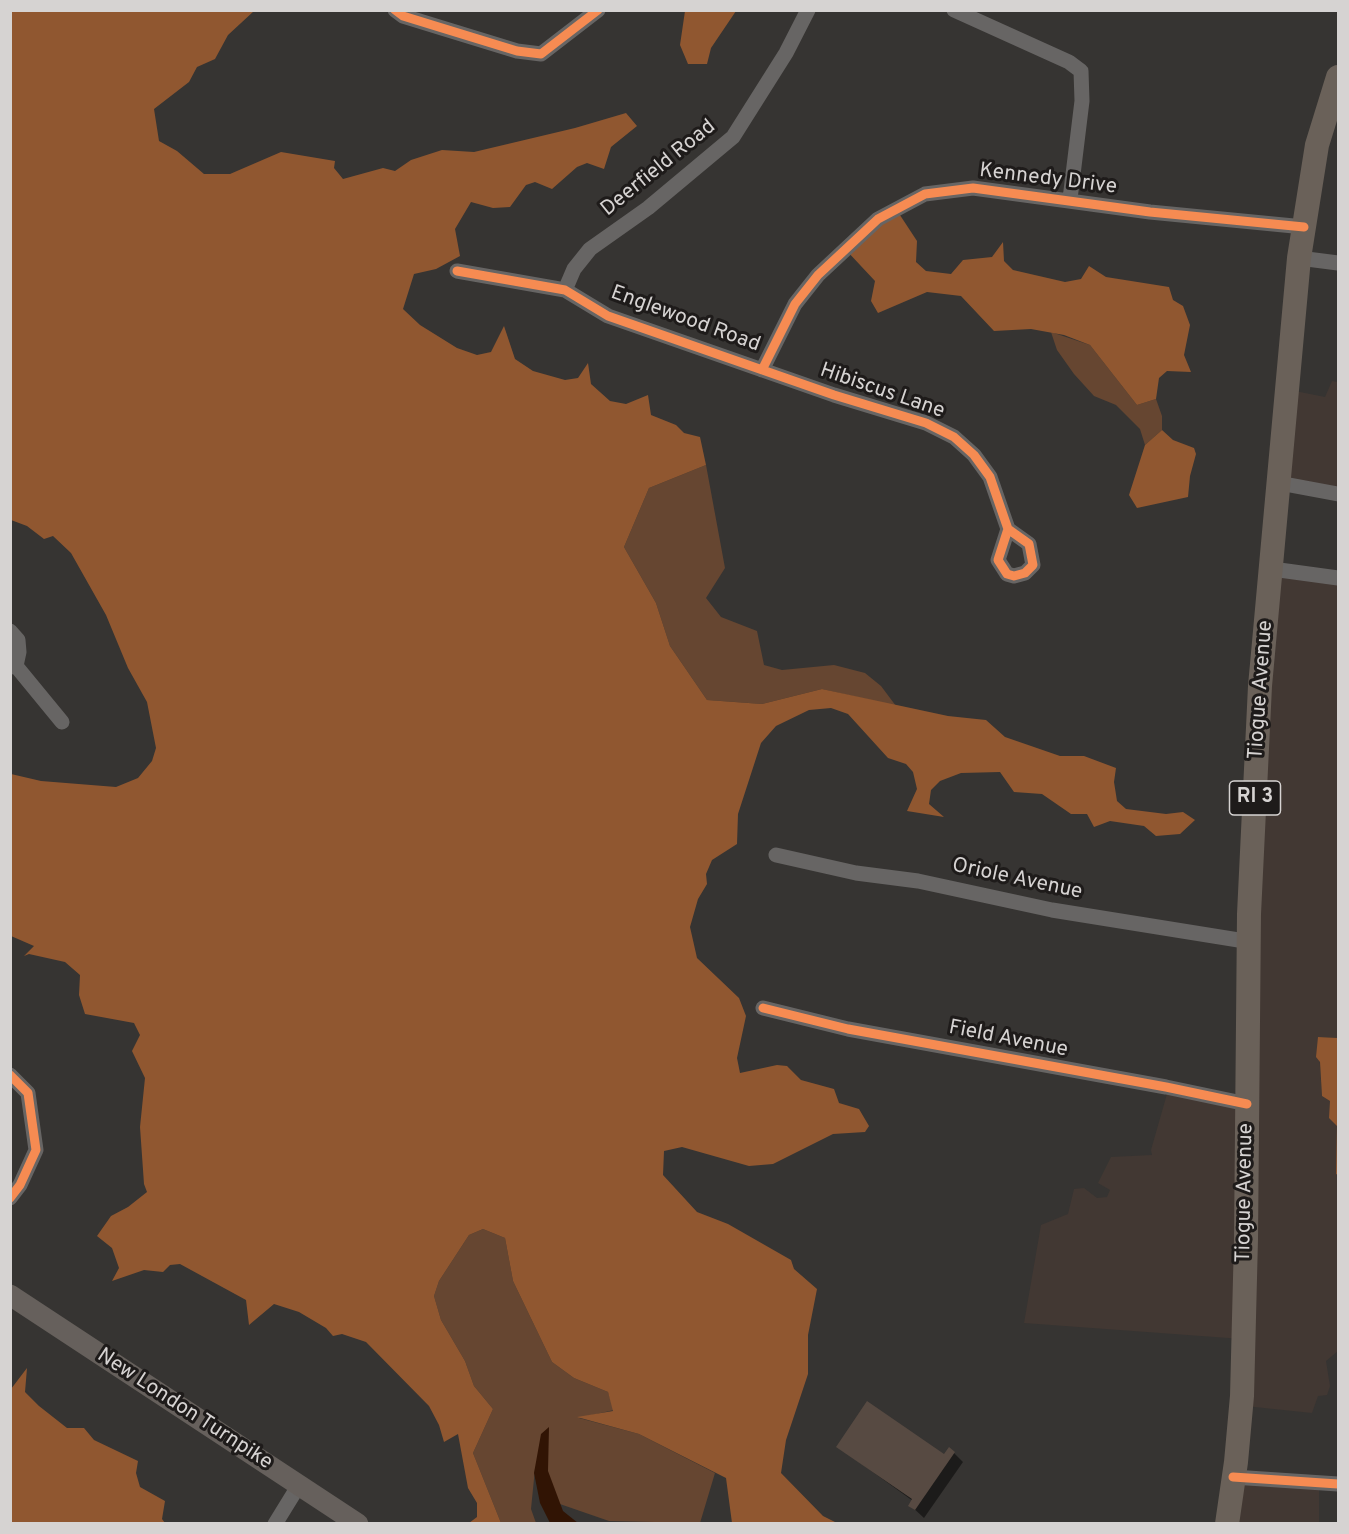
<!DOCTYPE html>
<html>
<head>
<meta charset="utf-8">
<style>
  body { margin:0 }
  #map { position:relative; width:1349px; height:1534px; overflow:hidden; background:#363432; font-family:Overpass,sans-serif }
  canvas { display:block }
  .frame { position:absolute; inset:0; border:12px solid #d6d3d2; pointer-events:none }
</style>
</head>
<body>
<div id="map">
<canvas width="1349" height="1534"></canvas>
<div class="frame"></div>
</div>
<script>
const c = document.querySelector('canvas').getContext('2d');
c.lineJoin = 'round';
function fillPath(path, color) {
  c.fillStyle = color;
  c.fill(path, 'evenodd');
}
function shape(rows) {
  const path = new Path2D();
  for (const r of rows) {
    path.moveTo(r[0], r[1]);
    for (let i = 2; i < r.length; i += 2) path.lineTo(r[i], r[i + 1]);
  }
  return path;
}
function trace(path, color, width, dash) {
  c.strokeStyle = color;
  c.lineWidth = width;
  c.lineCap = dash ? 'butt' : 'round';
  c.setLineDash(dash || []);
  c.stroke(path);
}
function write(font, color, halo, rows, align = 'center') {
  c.font = font + ' Overpass,sans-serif';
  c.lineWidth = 6;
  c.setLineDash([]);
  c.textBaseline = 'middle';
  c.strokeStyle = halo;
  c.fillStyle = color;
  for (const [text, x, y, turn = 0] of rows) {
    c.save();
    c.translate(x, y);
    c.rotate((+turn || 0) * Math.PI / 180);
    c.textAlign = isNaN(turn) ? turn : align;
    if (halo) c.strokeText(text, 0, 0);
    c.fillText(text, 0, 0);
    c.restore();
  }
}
fillPath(shape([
  [1332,381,1338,382,1338,494,1283,483,1290,390,1325,397],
  [1274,571,1338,577,1338,1038,1318,1037,1322,1096,1330,1101,1337,1125,1338,1351,1326,1361,1330,1386,1327,1395,1318,1396,1312,1413,1245,1406,1242,1339,1024,1323,1041,1225,1068,1214,1074,1189,1084,1188,1097,1198,1107,1197,1110,1190,1098,1183,1111,1157,1152,1155,1151,1150,1169,1087,1245,1102],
  [1234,1483,1319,1486,1319,1523,1229,1524]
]), '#423833');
fillPath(shape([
  [1051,332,1090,345,1137,405,1156,399,1162,416,1162,430,1145,445,1140,429,1116,405,1094,396,1074,374,1057,350],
  [706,465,725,568,706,598,721,617,757,631,764,665,782,670,834,665,865,673,881,686,896,706,822,689,762,704,707,700,670,646,656,603,624,547,649,488],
  [483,1229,505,1238,513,1281,552,1362,574,1378,608,1392,614,1410,579,1418,639,1434,715,1473,700,1523,609,1521,557,1503,535,1469,531,1509,536,1523,501,1523,473,1453,493,1409,474,1386,465,1361,441,1320,434,1296,439,1281,469,1235]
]), '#664631');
fillPath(shape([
  [11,10,254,11,228,35,215,59,197,67,189,82,154,109,159,141,177,151,204,174,230,174,281,152,335,161,334,168,343,179,383,168,395,171,411,160,442,150,474,152,575,128,626,113,637,126,611,147,604,169,587,163,577,167,552,189,535,182,526,185,510,207,493,208,471,202,455,229,460,256,436,269,414,274,403,309,420,325,457,348,477,355,491,352,504,326,515,359,533,371,565,380,578,378,588,363,591,384,610,401,626,404,648,395,651,415,676,425,684,433,700,437,706,465,649,488,624,547,656,603,670,646,707,700,762,704,822,689,948,716,986,720,1005,737,1060,756,1084,756,1116,768,1114,782,1117,801,1126,809,1166,814,1183,812,1195,820,1180,834,1156,836,1144,826,1110,821,1094,827,1087,814,1071,814,1042,794,1014,792,1000,772,961,773,940,781,931,790,929,804,944,817,907,811,917,789,913,772,906,764,888,758,848,714,831,708,809,710,776,726,761,743,738,814,737,844,712,860,706,874,707,884,698,899,690,927,697,958,739,998,746,1016,737,1058,740,1073,777,1065,787,1066,801,1080,834,1089,839,1103,859,1109,869,1126,865,1132,833,1134,773,1164,749,1166,682,1147,664,1151,663,1175,697,1212,728,1224,791,1260,794,1269,817,1289,808,1335,808,1374,786,1440,781,1473,823,1516,837,1523,732,1523,726,1478,639,1434,577,1417,613,1411,608,1392,574,1378,552,1362,513,1281,505,1238,483,1229,469,1235,439,1281,434,1296,441,1320,465,1361,474,1386,493,1409,473,1453,501,1523,469,1523,477,1517,477,1503,468,1488,458,1434,444,1442,439,1425,429,1406,366,1342,342,1334,333,1336,326,1328,299,1312,274,1304,249,1325,246,1300,180,1264,170,1265,163,1272,144,1270,112,1281,119,1268,112,1248,97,1236,111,1216,128,1207,147,1192,144,1184,140,1127,145,1078,132,1051,140,1035,134,1023,85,1014,79,995,80,975,65,962,29,954,24,956,34,946,11,936,11,774,41,781,116,787,138,778,152,761,156,748,147,702,128,668,106,615,71,553,53,536,44,539,27,526,11,520],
  [685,11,736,11,711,48,707,64,688,64,680,45],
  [896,209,917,241,916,262,926,271,951,274,963,260,992,257,1003,242,1004,261,1013,270,1065,282,1081,279,1089,266,1106,277,1169,287,1173,300,1183,306,1190,325,1184,355,1191,372,1167,371,1159,378,1156,399,1137,405,1090,345,1064,335,1031,329,994,331,961,296,927,292,878,313,871,301,875,281,846,250],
  [1162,430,1173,440,1194,448,1196,454,1190,476,1188,497,1137,508,1129,495,1145,445],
  [1318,1037,1338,1038,1338,1175,1336,1174,1337,1126,1329,1118,1330,1101,1322,1096,1320,1062,1316,1057],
  [27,1368,25,1392,39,1406,67,1428,84,1428,94,1440,138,1461,136,1473,140,1487,165,1501,162,1519,165,1523,11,1523,11,1389]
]), '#905730');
fillPath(shape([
  [549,1427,548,1471,563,1511,578,1523,550,1523,540,1503,534,1473,541,1434]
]), '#311404');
fillPath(shape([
  [838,1447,944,1456,954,1453,963,1462,924,1518,910,1505,913,1501]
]), '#0007');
fillPath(shape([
  [867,1401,944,1454,949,1447,955,1452,915,1510,908,1506,912,1499,836,1447]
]), '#574a42');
trace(shape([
  [395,10,403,16,442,28,517,51,541,54,598,10],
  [954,10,1069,62,1081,71,1082,101,1070,199],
  [1299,258,1338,263],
  [457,271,565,290,608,316,834,395,926,423,954,437,974,455,990,477,1008,529,1029,544,1033,565,1025,573,1014,576,1007,574,998,560,1008,529],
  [565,290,574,269,590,249,648,208,733,137,786,53,808,10],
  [762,370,795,304,818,275,878,219,925,194,973,188,1150,212,1304,227],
  [1279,483,1338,494],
  [1272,569,1338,578],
  [10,631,18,640,19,652,16,666,10,667],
  [16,666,62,722],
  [776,855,856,873,918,881,1052,910,1251,942],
  [763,1008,848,1029,1166,1087,1247,1104],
  [10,1075,28,1093,36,1150,20,1185,10,1198],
  [1233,1477,1338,1484],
  [275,1524,299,1485]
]), '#676564', 15);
trace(shape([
  [10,1295,358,1524]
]), '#66605c', 21);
trace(shape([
  [1227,1524,1236,1462,1242,1396,1246,1239,1249,914,1260,686,1299,258,1317,145,1338,77]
]), '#6a6159', 24);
trace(shape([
  [395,10,403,16,442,28,517,51,541,54,598,10],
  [457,271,565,290,608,316,834,395,926,423,954,437,974,455,990,477,1008,529,1029,544,1033,565,1025,573,1014,576,1007,574,998,560,1008,529],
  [762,370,795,304,818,275,878,219,925,194,973,188,1150,212,1304,227],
  [763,1008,848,1029,1166,1087,1247,1104],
  [10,1075,28,1093,36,1150,20,1185,10,1198],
  [1233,1477,1338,1484]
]), '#f68b52', 9);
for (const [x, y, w] of [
  [1255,798,51]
]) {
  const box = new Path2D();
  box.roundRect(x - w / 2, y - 17, w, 34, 4.5);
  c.fillStyle = '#1e1b1a';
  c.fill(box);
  trace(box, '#d6d3d2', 1.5);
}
write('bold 20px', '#d6d3d2', null, [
  ["RI 3",1255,798]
]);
write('21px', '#d6d3d2', '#1e1b1a', [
  ["Deerfield Road",659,169,-39],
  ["Kennedy Drive",1048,180,7],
  ["Englewood Road",685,320,20],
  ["Hibiscus Lane",882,392,19],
  ["Tiogue Avenue",1262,690,-86],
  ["Oriole Avenue",1017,880,12],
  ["Field Avenue",1008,1040,11],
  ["Tiogue Avenue",1246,1193,-89],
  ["New London Turnpike",184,1410,33]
]);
</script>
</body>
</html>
